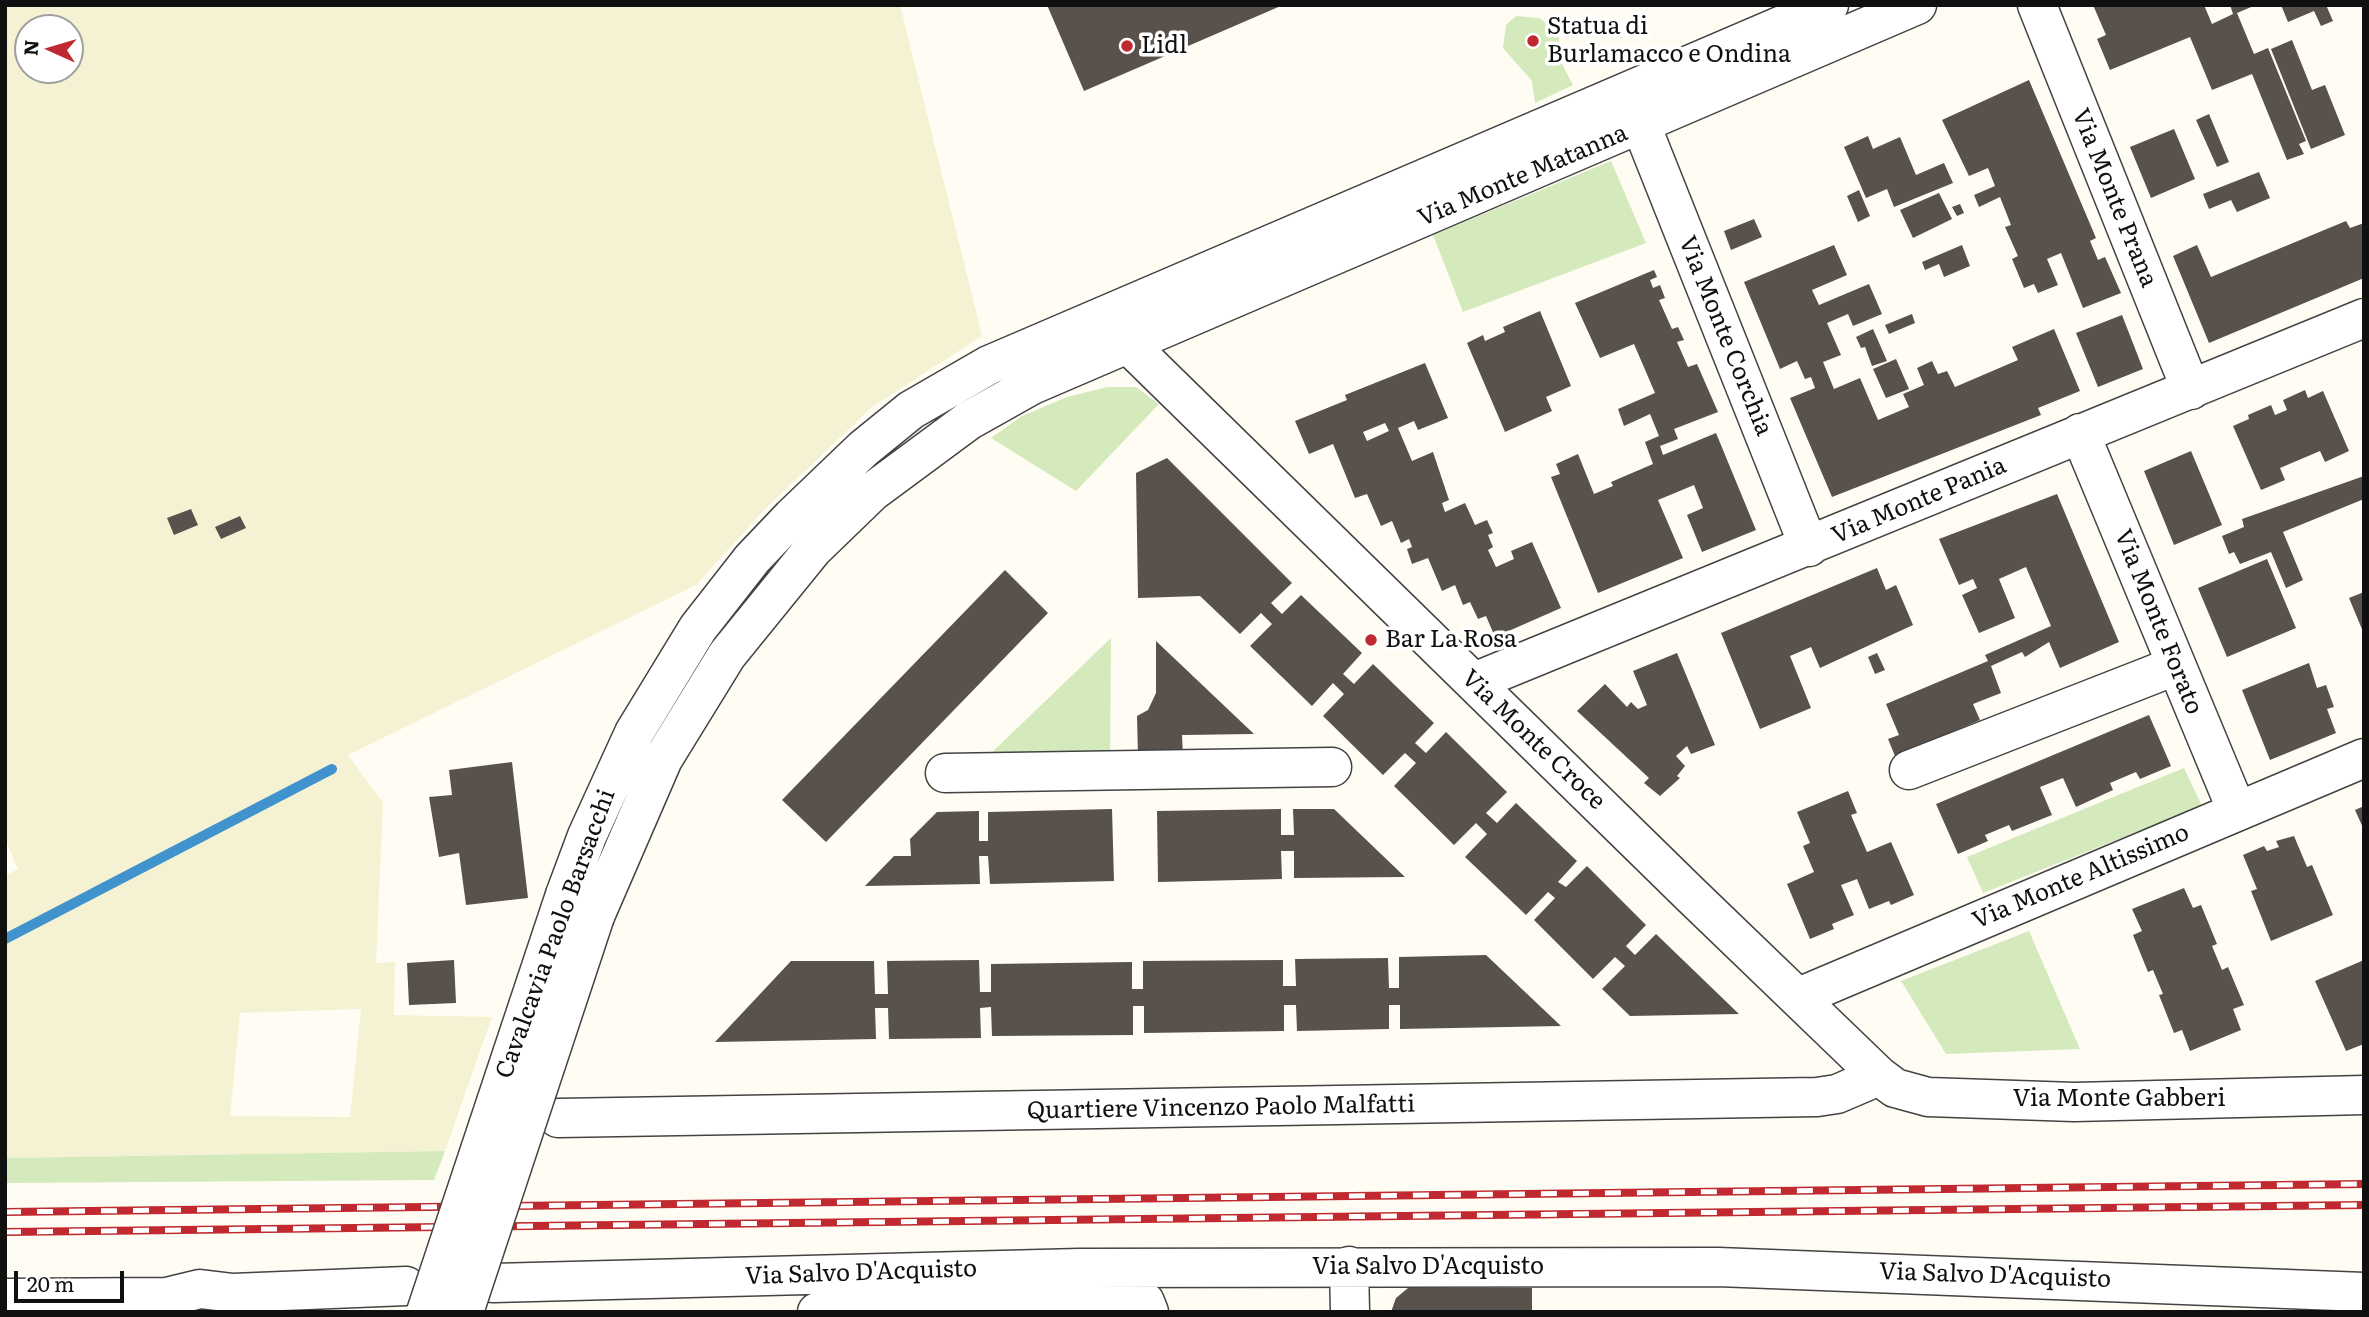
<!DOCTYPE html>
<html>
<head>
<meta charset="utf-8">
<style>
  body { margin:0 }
  #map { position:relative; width:2369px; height:1317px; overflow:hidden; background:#fffcf3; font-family:Literata,serif }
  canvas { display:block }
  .frame { position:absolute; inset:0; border:7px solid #101010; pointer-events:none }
  .north { position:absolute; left:14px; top:14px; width:70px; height:70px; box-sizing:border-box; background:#fff; border:2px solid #9f9f9f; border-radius:50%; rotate:274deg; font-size:19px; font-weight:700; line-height:28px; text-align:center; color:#101010 }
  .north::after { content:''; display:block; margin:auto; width:24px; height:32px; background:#bf292f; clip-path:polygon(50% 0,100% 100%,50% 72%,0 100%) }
  .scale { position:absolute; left:14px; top:1271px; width:110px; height:32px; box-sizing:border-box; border:4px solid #101010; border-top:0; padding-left:9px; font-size:21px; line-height:24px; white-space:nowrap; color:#101010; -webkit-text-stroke:5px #fff; paint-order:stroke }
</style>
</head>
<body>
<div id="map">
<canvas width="2369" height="1317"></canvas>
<div class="frame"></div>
<div class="north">N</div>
<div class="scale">20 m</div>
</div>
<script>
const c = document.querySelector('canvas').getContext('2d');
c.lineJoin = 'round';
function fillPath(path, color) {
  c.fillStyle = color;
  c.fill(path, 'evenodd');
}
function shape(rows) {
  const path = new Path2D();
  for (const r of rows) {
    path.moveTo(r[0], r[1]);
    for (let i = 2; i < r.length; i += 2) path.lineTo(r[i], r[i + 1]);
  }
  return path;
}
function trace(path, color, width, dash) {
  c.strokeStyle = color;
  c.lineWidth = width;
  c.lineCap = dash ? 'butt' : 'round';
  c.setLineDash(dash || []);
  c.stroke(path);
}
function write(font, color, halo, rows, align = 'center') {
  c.font = font + ' Literata,serif';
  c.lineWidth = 7;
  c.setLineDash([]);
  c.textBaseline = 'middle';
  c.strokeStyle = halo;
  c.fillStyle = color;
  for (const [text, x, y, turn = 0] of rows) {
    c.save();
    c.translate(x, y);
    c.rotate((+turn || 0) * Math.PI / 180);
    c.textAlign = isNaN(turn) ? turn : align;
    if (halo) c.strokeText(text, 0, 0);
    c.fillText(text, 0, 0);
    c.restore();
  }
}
fillPath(shape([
  [5,5,900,5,982,336,872,407,764,510,696,585,348,755,383,803,376,963,395,962,394,1015,492,1017,445,1151,5,1158,5,876,18,869,5,839],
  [28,28,70,28,70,70,28,70],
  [361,1009,350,1117,230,1116,240,1013]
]), '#f5f2d3');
fillPath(shape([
  [1516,16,1539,18,1555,29,1559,38,1560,60,1573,85,1535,103,1532,81,1503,48,1506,25],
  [1611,161,1646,243,1463,312,1433,235],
  [1107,387,1136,387,1159,404,1076,491,991,438,1022,416,1067,397],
  [1111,638,1110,758,986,758],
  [2184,768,2202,806,1983,893,1967,857],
  [2029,931,2080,1049,1946,1054,1901,981],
  [445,1151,434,1180,5,1183,5,1158]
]), '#d4eabc');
trace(shape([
  [5,939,332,769]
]), '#4093cc', 10);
fillPath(shape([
  [1047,5,1283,5,1084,91],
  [2093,5,2204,5,2212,24,2233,14,2230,5,2256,5,2237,13,2254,54,2268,48,2306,141,2299,144,2304,154,2287,160,2252,74,2212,90,2190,37,2110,70,2097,39,2106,35],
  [2281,5,2326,5,2333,21,2321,26,2314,11,2288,22],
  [2292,40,2312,90,2325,85,2345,135,2311,149,2271,49],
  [2029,80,2096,238,2090,241,2098,260,2105,257,2121,293,2083,308,2061,253,2047,259,2058,285,2038,293,2034,284,2024,288,2012,259,2018,256,2005,227,2011,225,2000,197,1979,207,1974,195,1995,186,1988,168,1969,176,1942,120],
  [2209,114,2229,162,2217,167,2196,120],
  [2174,129,2195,179,2151,198,2130,147],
  [1868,136,1873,149,1900,137,1916,175,1944,163,1953,183,1894,207,1887,189,1866,198,1844,147],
  [2259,172,2270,198,2237,212,2231,200,2209,209,2203,194],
  [1859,190,1870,216,1858,222,1847,196],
  [1939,193,1952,219,1913,238,1900,210],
  [1960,204,1964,213,1957,216,1952,207],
  [1754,219,1762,237,1731,250,1724,231],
  [2346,221,2350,228,2364,223,2364,278,2209,343,2173,256,2197,245,2211,277],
  [1834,245,1847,275,1812,290,1819,305,1869,284,1882,314,1853,326,1848,314,1827,323,1841,355,1823,362,1834,389,1860,378,1878,420,1909,407,1903,394,1924,385,1917,368,1932,361,1938,374,1947,371,1955,387,2018,360,2012,347,2054,329,2080,391,2038,408,2041,415,1832,497,1790,398,1815,388,1811,377,1805,379,1797,361,1780,369,1744,282],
  [1962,245,1970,266,1944,277,1939,264,1925,270,1922,262],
  [1654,270,1657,277,1650,280,1653,288,1660,285,1665,298,1659,300,1672,329,1678,327,1684,340,1677,342,1688,367,1697,364,1718,412,1674,429,1678,439,1660,446,1663,455,1716,433,1756,530,1702,552,1687,515,1703,508,1694,485,1658,500,1683,558,1598,593,1551,477,1560,474,1556,464,1578,454,1594,494,1613,486,1611,482,1653,464,1645,442,1659,436,1650,414,1624,426,1618,409,1655,393,1634,344,1600,358,1575,303],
  [1540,311,1571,386,1546,397,1552,411,1505,432,1467,343,1483,335,1485,341,1505,332,1503,327],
  [1912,314,1915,323,1889,334,1885,325],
  [2122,315,2143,369,2098,387,2076,333],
  [1873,329,1887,361,1872,366,1865,347,1861,348,1856,337],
  [1896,359,1909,389,1886,398,1873,369],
  [1425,363,1448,418,1418,430,1414,421,1398,428,1412,461,1433,452,1449,500,1442,503,1445,512,1465,503,1475,525,1487,520,1493,533,1488,535,1493,547,1488,550,1496,567,1514,559,1511,551,1532,542,1561,608,1495,637,1486,616,1478,619,1470,602,1463,605,1455,585,1442,591,1428,558,1412,564,1407,549,1412,547,1409,539,1401,543,1392,521,1381,526,1367,494,1355,498,1333,444,1309,454,1295,421,1347,400,1345,395],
  [1385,423,1389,431,1367,441,1363,432],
  [2305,390,2308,398,2323,391,2349,451,2325,462,2320,451,2280,468,2285,480,2261,490,2233,426,2249,419,2248,415,2271,405,2275,415,2287,410,2283,400],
  [2191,451,2222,525,2174,545,2144,471],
  [1167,458,1292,583,1271,603,1282,614,1301,595,1362,653,1343,674,1354,684,1373,664,1434,723,1415,743,1426,753,1446,732,1507,792,1486,813,1497,823,1516,803,1577,861,1558,882,1566,887,1587,866,1646,925,1626,946,1635,955,1656,934,1739,1014,1630,1016,1602,989,1625,966,1615,957,1593,979,1534,920,1555,898,1548,892,1526,915,1465,857,1487,834,1476,823,1454,845,1394,786,1416,763,1405,753,1383,775,1323,716,1344,694,1333,683,1312,706,1250,646,1272,624,1261,613,1240,634,1200,596,1138,598,1136,473],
  [2364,476,2364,499,2283,532,2303,580,2286,588,2271,552,2240,564,2234,552,2229,554,2222,536,2244,527,2242,519],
  [2057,494,2119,642,2060,668,2049,642,2025,657,2022,652,1991,666,2001,693,1973,704,1980,720,1895,756,1888,739,1899,735,1886,704,1988,661,1985,655,2051,626,2026,567,1999,579,2015,618,1979,633,1962,595,1977,588,1973,579,1959,585,1939,539],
  [191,509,198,525,174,535,167,518],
  [240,516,246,528,221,539,215,527],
  [2267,559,2296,628,2227,657,2198,588],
  [1877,568,1886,590,1896,585,1913,625,1820,668,1811,647,1790,656,1811,708,1760,729,1721,633],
  [1005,570,1048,613,826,842,782,800],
  [2364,592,2364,634,2349,598],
  [1156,641,1254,734,1182,735,1183,757,1138,757,1137,716,1148,710,1156,693],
  [1677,653,1715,745,1691,754,1687,746,1676,756,1685,766,1677,776,1680,778,1660,796,1644,783,1649,778,1577,711,1605,684,1627,707,1631,702,1638,709,1647,705,1633,671],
  [1877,653,1885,670,1875,674,1868,657],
  [2309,663,2317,688,2326,685,2334,707,2327,709,2336,733,2270,760,2242,690],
  [2149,715,2171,766,2140,779,2136,772,2110,783,2113,790,2076,807,2063,778,2040,787,2052,815,2012,831,2009,825,1985,835,1988,841,1958,854,1936,804],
  [512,762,528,898,466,905,459,853,439,857,429,797,452,795,449,770],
  [1848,791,1857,813,1851,815,1867,852,1891,842,1914,895,1891,905,1889,901,1869,909,1857,879,1841,885,1854,915,1832,924,1834,929,1810,939,1787,884,1814,872,1803,846,1810,843,1797,812],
  [2364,806,2364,830,2355,810],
  [1112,809,1114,881,990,884,988,856,979,856,980,884,865,886,894,856,911,856,910,839,937,812,979,811,979,841,988,841,988,812],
  [1281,809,1281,835,1294,835,1293,809,1334,809,1405,877,1294,878,1294,851,1281,851,1282,879,1158,882,1157,811],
  [2294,836,2307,867,2312,865,2333,915,2271,941,2251,891,2257,889,2243,855,2264,846,2267,851,2279,847,2276,841],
  [2184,888,2193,908,2201,905,2217,944,2212,946,2222,970,2228,967,2244,1005,2233,1009,2241,1030,2190,1051,2182,1030,2174,1033,2159,995,2163,994,2153,970,2148,972,2133,935,2142,931,2132,909],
  [1486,955,1561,1026,1400,1029,1400,1005,1389,1005,1389,1029,1297,1031,1296,1005,1284,1005,1284,1031,1144,1033,1144,1006,1133,1006,1133,1035,992,1036,991,1007,980,1008,981,1038,889,1039,888,1008,875,1008,876,1039,715,1042,791,961,874,961,875,994,888,994,887,961,979,960,980,992,991,992,991,964,1132,962,1132,989,1143,989,1143,961,1283,960,1283,986,1296,986,1295,959,1388,958,1389,988,1399,988,1399,957],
  [454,960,456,1003,409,1005,407,963],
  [2364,960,2364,1044,2346,1051,2315,981],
  [1408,1288,1532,1288,1532,1312,1391,1312,1396,1298]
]), '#59514c');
const minor = shape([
  [2037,5,2191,390],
  [1641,125,1809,547],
  [1129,345,1691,895,1879,1076,1895,1088,1928,1097,2074,1102,2364,1095],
  [2080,433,2237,811],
  [1474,682,2364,318],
  [1909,770,2175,666],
  [945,773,1332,767],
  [565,895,587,836,634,733,698,628,752,559,792,517,863,449,911,410,989,365,1829,5],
  [595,916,663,759,727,655,813,549,872,492,968,421,1032,385,1917,5],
  [1799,997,2364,758],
  [558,1118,1817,1097,1837,1094,1879,1076],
  [1349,1266,1350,1312],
  [493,1283,1080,1268,1718,1267,2364,1292],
  [233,1293,406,1286],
  [5,1298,167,1297],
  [147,1309,167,1297,200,1289,233,1293,255,1303],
  [817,1312,1145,1302,1149,1312]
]);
trace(minor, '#434343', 41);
trace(minor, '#fff', 38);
const rail = shape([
  [5,1212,2364,1184],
  [5,1232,2364,1205]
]);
trace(rail, '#bf292f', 8);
trace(rail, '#fff', 5, [16]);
const minorBridge = shape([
  [426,1312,565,895],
  [464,1312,595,916]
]);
trace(minorBridge, '#434343', 41, []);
trace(minorBridge, '#fff', 38);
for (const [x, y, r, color] of [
  [1533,41,7,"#bf292f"],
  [1127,46,7,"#bf292f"],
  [1371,640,7,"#bf292f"]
]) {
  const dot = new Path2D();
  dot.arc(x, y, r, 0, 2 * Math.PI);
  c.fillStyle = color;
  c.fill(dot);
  trace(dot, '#fff', 2.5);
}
write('24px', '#101010', '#fff', [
  ["Statua di",1547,27],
  ["Burlamacco e Ondina",1547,55],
  ["Lidl",1141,46],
  ["Bar La Rosa",1385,640]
], 'left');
write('24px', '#101010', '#fff', [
  ["Via Monte Matanna",1523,176,-23],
  ["Via Monte Prana",2114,198,68],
  ["Via Monte Corchia",1725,336,68],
  ["Via Monte Pania",1919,501,-23],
  ["Via Monte Forato",2158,622,68],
  ["Via Monte Croce",1533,740,44],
  ["Via Monte Altissimo",2081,877,-23],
  ["Cavalcavia Paolo Barsacchi",556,934,-70],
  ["Via Monte Gabberi",2119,1099],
  ["Quartiere Vincenzo Paolo Malfatti",1221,1108,-1],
  ["Via Salvo D'Acquisto",1428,1267],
  ["Via Salvo D'Acquisto",861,1273,-2],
  ["Via Salvo D'Acquisto",1995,1276,2]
]);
</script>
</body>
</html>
